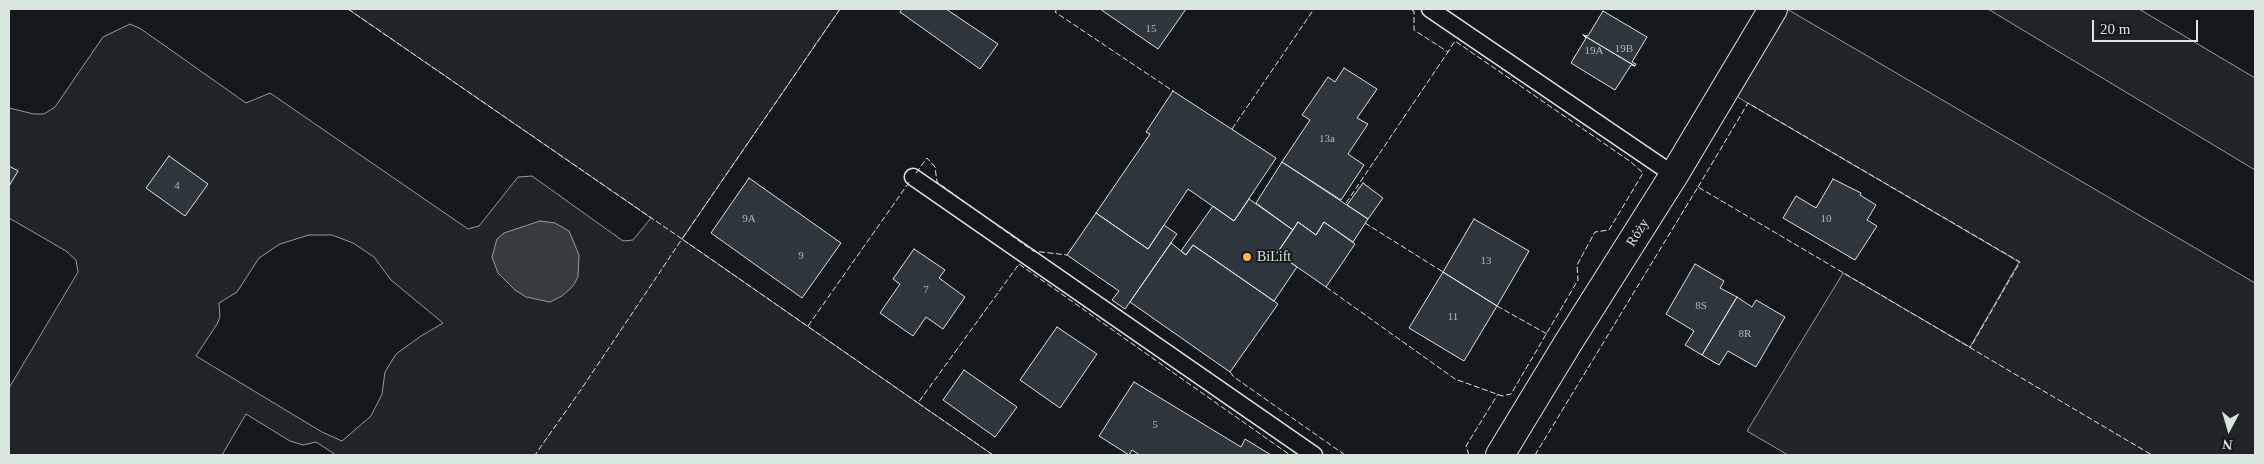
<!DOCTYPE html>
<html>
<head>
<meta charset="utf-8">
<style>
  body { margin:0 }
  #map { position:relative; width:2264px; height:464px; overflow:hidden; background:#14181c; font-family:Georgia,serif }
  canvas { display:block }
  .frame { position:absolute; inset:0; border:10px solid #d8e6dc; pointer-events:none }
  .north { position:absolute; left:2204px; top:404px; width:50px; height:50px; -webkit-text-stroke:4px #14181c; paint-order:stroke; rotate:186deg; font-size:14px; font-weight:700; line-height:20px; text-align:center; color:#d8e6dc }
  .north::after { content:''; display:block; margin:auto; width:18px; height:22px; background:#d8e6dc; clip-path:polygon(50% 0,100% 100%,50% 72%,0 100%) }
  .scale { position:absolute; left:2092px; top:20px; width:106px; height:22px; box-sizing:border-box; border:2px solid #d8e6dc; border-top:0; padding-left:6px; font-size:15px; line-height:18px; white-space:nowrap; color:#d8e6dc; -webkit-text-stroke:4px #14181c; paint-order:stroke }
</style>
</head>
<body>
<div id="map">
<canvas width="2264" height="464"></canvas>
<div class="frame"></div>
<div class="north">N</div>
<div class="scale">20 m</div>
</div>
<script>
const c = document.querySelector('canvas').getContext('2d');
c.lineJoin = 'round';
function fillPath(path, color) {
  c.fillStyle = color;
  c.fill(path, 'evenodd');
}
function shape(rows) {
  const path = new Path2D();
  for (const r of rows) {
    path.moveTo(r[0], r[1]);
    for (let i = 2; i < r.length; i += 2) path.lineTo(r[i], r[i + 1]);
  }
  return path;
}
function trace(path, color, width, dash) {
  c.strokeStyle = color;
  c.lineWidth = width;
  c.lineCap = dash ? 'butt' : 'round';
  c.setLineDash(dash || []);
  c.stroke(path);
}
function write(font, color, halo, rows, align = 'center') {
  c.font = font + ' Georgia,serif';
  c.lineWidth = 4;
  c.setLineDash([]);
  c.textBaseline = 'middle';
  c.strokeStyle = halo;
  c.fillStyle = color;
  for (const [text, x, y, turn = 0] of rows) {
    c.save();
    c.translate(x, y);
    c.rotate((+turn || 0) * Math.PI / 180);
    c.textAlign = isNaN(turn) ? turn : align;
    if (halo) c.strokeText(text, 0, 0);
    c.fillText(text, 0, 0);
    c.restore();
  }
}
const green = shape([
  [348,9,840,9,682,239,993,455,336,455,316,442,303,445,290,441,246,414,222,455,9,455,9,388,78,272,76,260,66,251,9,218,9,186,17,171,9,166,9,108,34,114,44,114,55,107,103,37,130,24,141,29,246,103,270,93,468,229,479,226,518,177,532,176,623,241,633,240,651,218,348,9],
  [309,235,332,235,353,243,374,257,391,280,443,323,421,336,396,354,385,372,382,394,371,416,342,441,322,432,196,356,217,324,220,317,219,303,237,292,259,258,280,244,309,235],
  [1787,9,2255,283,2255,455,1788,455,1747,431,1843,273,1970,347,2019,262,1734,95,1787,9],
  [1988,9,2139,9,2255,78,2255,170,1988,9]
]);
fillPath(green, '#202428');
trace(green, '#939e99', 1);
const water = shape([
  [540,221,555,223,569,231,579,255,578,277,573,286,562,296,550,302,526,297,515,290,498,273,492,257,497,239,504,233,540,221]
]);
fillPath(water, '#363b3e');
trace(water, '#939e99', 1);
const building = shape([
  [902,9,946,9,998,44,980,69,900,12,902,9],
  [1100,9,1186,9,1158,49,1100,9],
  [1603,11,1647,37,1632,62,1636,64,1635,66,1583,35,1588,36,1603,11],
  [1583,35,1635,66,1631,65,1615,90,1571,63,1586,38,1583,35],
  [1344,68,1377,89,1357,118,1368,124,1348,154,1364,165,1341,200,1282,162,1310,120,1302,115,1328,77,1335,82,1344,68],
  [1173,91,1276,158,1234,221,1188,189,1148,249,1096,213,1150,134,1146,132,1173,91],
  [169,156,208,184,185,216,146,188,169,156],
  [1282,162,1368,219,1353,242,1324,222,1316,235,1298,222,1293,230,1256,203,1282,162],
  [9,166,18,171,9,186,9,166],
  [749,178,841,243,802,298,711,233,749,178],
  [1833,179,1861,193,1860,195,1876,205,1867,220,1877,226,1855,260,1783,218,1796,196,1816,208,1833,179],
  [1363,183,1383,198,1368,219,1347,205,1363,183],
  [1249,199,1293,230,1277,253,1297,267,1274,301,1193,245,1186,255,1181,251,1213,206,1234,221,1249,199],
  [1096,213,1148,249,1164,225,1177,234,1125,309,1112,300,1119,291,1067,255,1096,213],
  [1474,219,1529,251,1497,306,1443,272,1474,219],
  [1298,222,1316,235,1324,222,1355,244,1326,287,1277,253,1298,222],
  [1171,243,1186,255,1193,245,1278,304,1230,372,1130,302,1171,243],
  [914,249,945,270,939,278,965,297,943,329,926,317,913,336,880,313,900,284,893,279,914,249],
  [1695,264,1724,281,1720,288,1737,297,1702,355,1685,345,1694,331,1666,314,1695,264],
  [1443,272,1497,306,1464,361,1409,328,1443,272],
  [1737,297,1752,307,1756,300,1785,317,1756,367,1728,351,1719,365,1702,355,1737,297],
  [1057,327,1097,354,1060,408,1020,380,1057,327],
  [964,370,1017,407,995,437,943,400,964,370],
  [1134,382,1241,447,1245,439,1271,455,1140,455,1132,450,1129,455,1099,436,1134,382]
]);
fillPath(building, '#2c363c');
trace(building, '#d8e6dc', 1);
const service = shape([
  [1430,9,1674,175],
  [913,177,1314,455]
]);
const minor = shape([
  [1500,455,1568,343,1674,175,1773,9]
]);
trace(service, '#d8e6dc', 19);
trace(minor, '#d8e6dc', 30);
trace(service, '#14181c', 16);
trace(minor, '#14181c', 28);
trace(shape([
  [348,9,682,239,580,391,535,455],
  [840,9,682,239,918,403],
  [1057,9,1055,12,1173,91],
  [1232,129,1314,9],
  [916,173,927,158,935,167,937,182,1033,251,1067,255],
  [1698,187,1748,103,2020,262,1970,348],
  [1346,203,1448,52],
  [1365,223,1443,272],
  [1326,287,1455,379,1502,396,1511,394,1578,280,1577,265,1595,232,1609,230,1643,173,1631,162,1455,41,1448,52,1414,30,1414,11,1410,9],
  [1497,306,1547,334],
  [808,326,910,181],
  [1230,372,1234,377,1345,455],
  [993,455,918,403,1019,264,1290,455],
  [1469,455,1466,446,1498,394],
  [1535,455,1698,187,2152,455]
]), '#d8e6dc', 1, [6, 2.5]);
for (const [x, y, r, color] of [
  [1247,257,5,"#ffb74d"]
]) {
  const dot = new Path2D();
  dot.arc(x, y, r, 0, 2 * Math.PI);
  c.fillStyle = color;
  c.fill(dot);
  trace(dot, '#14181c', 2);
}
write('11px', '#adbab4', null, [
  ["15",1151,29],
  ["19B",1624,49],
  ["19A",1594,51],
  ["13a",1327,139],
  ["4",177,186],
  ["9A",749,219],
  ["10",1826,219],
  ["9",801,256],
  ["13",1486,261],
  ["7",926,290],
  ["8S",1701,306],
  ["11",1453,317],
  ["8R",1745,334],
  ["5",1155,425]
]);
write('14px', '#d8e6dc', '#14181c', [
  ["Róży",1638,233,-58]
]);
write('14px', '#d8e6dc', '#14181c', [
  ["BiLift",1257,257]
], 'left');
</script>
</body>
</html>
